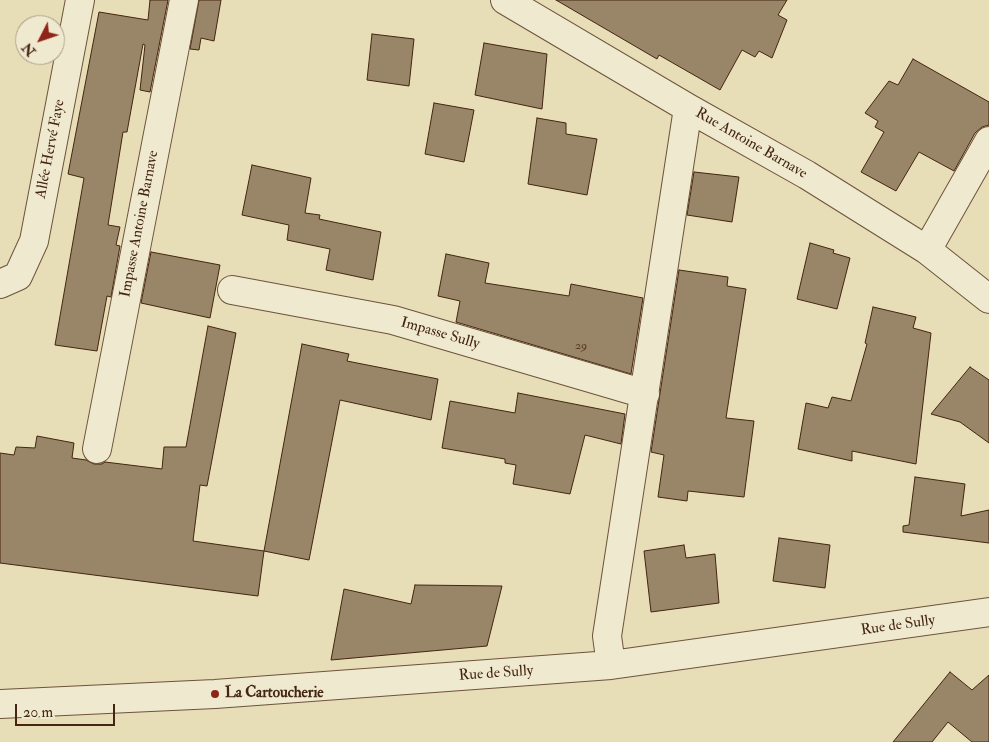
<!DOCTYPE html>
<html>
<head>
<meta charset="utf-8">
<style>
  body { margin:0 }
  #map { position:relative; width:989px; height:742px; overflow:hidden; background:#e7ddb7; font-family:"IM FELL Double Pica",serif }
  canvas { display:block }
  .north { position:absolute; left:15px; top:15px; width:50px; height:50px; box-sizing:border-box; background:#efe9d0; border:1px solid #ab9b84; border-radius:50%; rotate:229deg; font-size:14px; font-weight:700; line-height:20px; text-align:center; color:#442511 }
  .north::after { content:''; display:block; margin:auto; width:18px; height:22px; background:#8f2418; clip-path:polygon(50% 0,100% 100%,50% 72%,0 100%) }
  .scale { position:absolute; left:15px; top:704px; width:100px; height:22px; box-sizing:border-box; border:2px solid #442511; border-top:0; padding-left:6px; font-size:15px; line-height:18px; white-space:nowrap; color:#442511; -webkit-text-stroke:4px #efe9d0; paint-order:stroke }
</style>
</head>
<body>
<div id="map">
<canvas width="989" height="742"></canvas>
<div class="north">N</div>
<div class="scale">20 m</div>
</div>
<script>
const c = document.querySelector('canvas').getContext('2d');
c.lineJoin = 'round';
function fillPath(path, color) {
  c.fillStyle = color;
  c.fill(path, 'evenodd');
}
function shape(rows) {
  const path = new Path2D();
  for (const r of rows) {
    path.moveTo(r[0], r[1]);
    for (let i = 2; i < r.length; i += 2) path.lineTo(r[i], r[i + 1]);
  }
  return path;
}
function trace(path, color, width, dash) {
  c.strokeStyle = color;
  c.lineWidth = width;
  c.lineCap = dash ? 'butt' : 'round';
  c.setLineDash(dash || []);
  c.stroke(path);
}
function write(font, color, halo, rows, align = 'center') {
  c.font = font + ' "IM FELL Double Pica",serif';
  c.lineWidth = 4;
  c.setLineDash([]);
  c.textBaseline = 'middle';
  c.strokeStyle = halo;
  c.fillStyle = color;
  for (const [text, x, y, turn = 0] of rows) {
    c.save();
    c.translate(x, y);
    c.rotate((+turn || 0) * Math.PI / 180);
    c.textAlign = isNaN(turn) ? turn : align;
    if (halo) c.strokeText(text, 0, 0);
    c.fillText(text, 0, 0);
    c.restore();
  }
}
const building = shape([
  [150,0,168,0,150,92,140,90,145,45,143,44,127,132,123,132,108,225,120,227,116,245,120,246,111,297,107,296,97,351,55,345,84,178,68,174,99,12,148,20,150,0],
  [199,0,221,0,214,41,201,38,199,50,190,49,199,0],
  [556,0,787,0,778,15,787,20,772,58,759,51,755,57,742,50,720,90,659,55,657,59,556,0],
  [372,34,414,39,409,86,367,80,372,34],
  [484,43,547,54,542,109,475,95,484,43],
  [913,59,989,102,989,125,982,127,975,133,954,171,919,152,896,191,861,172,884,132,875,127,878,121,865,113,889,81,898,85,913,59],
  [434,103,474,110,464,162,425,154,434,103],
  [537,118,566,123,566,134,597,139,587,195,528,184,537,118],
  [252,165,311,178,305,213,320,215,319,219,381,232,373,280,326,270,330,249,287,240,289,225,242,215,252,165],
  [694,172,739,177,732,222,687,215,694,172],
  [810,243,834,250,833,253,850,258,837,309,797,299,810,243],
  [151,252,220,265,210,318,141,303,151,252],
  [446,254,489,263,485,283,569,296,571,284,643,298,631,374,456,322,460,301,438,296,446,254],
  [679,270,728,277,727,286,746,289,726,418,754,421,744,497,688,491,687,501,658,497,664,455,651,452,679,270],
  [873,307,916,317,913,328,931,333,916,464,852,451,852,461,798,449,806,403,828,408,832,397,851,401,867,344,865,343,873,307],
  [208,326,236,333,207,486,200,485,193,541,264,551,258,596,0,563,0,453,14,455,16,447,35,448,37,436,74,443,72,458,86,460,94,464,102,464,105,462,162,469,164,447,186,447,208,326],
  [302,344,349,354,347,361,438,379,431,420,340,400,309,560,264,551,302,344],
  [970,367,989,380,989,443,960,422,931,414,970,367],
  [518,393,625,414,621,444,585,435,570,494,513,484,516,465,505,463,505,459,442,448,450,401,515,413,518,393],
  [915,477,965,484,961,516,989,510,989,543,903,532,903,526,909,525,915,477],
  [779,538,830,545,825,588,773,581,779,538],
  [684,545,686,558,715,554,719,603,651,612,644,551,684,545],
  [415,585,502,586,487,646,331,660,344,589,411,604,415,585],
  [950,672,972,690,989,675,989,742,972,742,948,722,932,742,893,742,950,672]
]);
fillPath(building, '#998567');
trace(building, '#442511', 1);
const minor = shape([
  [505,0,688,108,807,175,927,250,989,299],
  [927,250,989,141],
  [0,284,18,276,34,241,80,0],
  [232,290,393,320,645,394],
  [97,449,184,0],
  [611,665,607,636,688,108],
  [0,704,215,694,611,665,989,612]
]);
trace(minor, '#6d533a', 30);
trace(minor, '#efe9d0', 28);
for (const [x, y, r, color] of [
  [215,694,5,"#8f2418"]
]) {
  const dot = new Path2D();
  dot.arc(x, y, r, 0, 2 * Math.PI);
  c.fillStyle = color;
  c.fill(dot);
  trace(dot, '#efe9d0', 2);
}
write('12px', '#593d26', null, [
  ["29",581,346]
]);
write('15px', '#442511', '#efe9d0', [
  ["Rue Antoine Barnave",751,144,30],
  ["Allée Hervé Faye",51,149,-79],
  ["Impasse Antoine Barnave",140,224,-79],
  ["Impasse Sully",440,334,16],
  ["Rue de Sully",898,626,-8],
  ["Rue de Sully",496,674,-4]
]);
write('bold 15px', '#442511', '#efe9d0', [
  ["La Cartoucherie",225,694]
], 'left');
</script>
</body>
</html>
